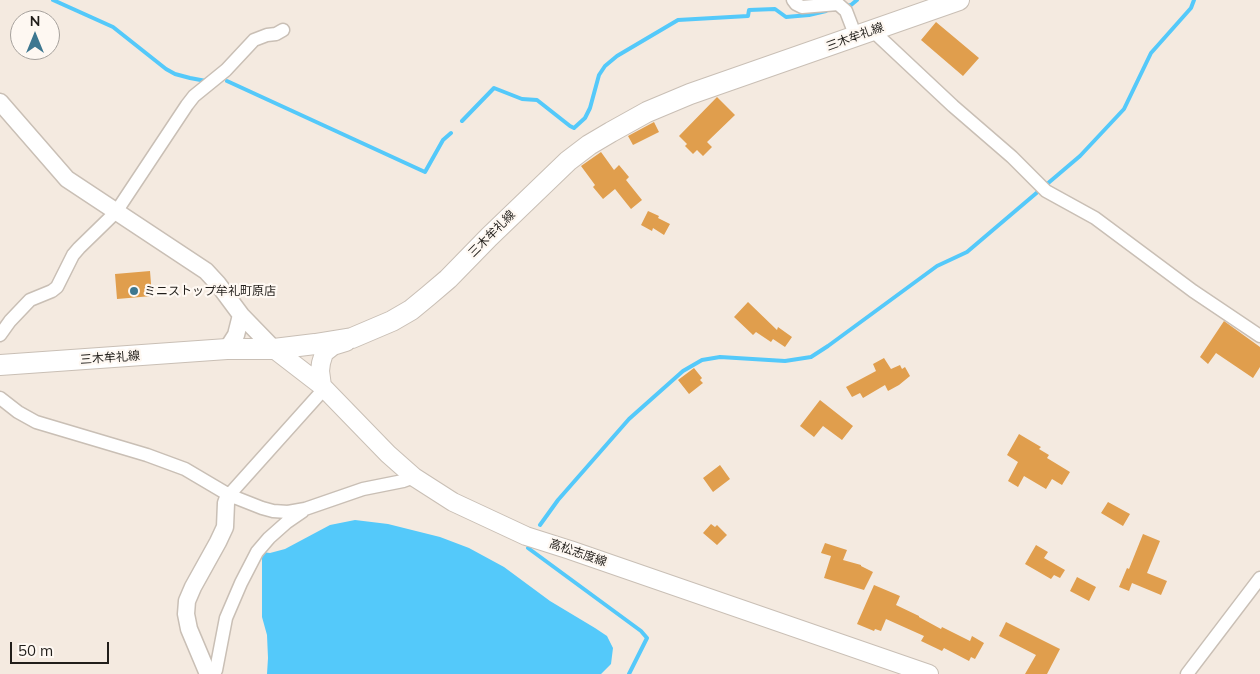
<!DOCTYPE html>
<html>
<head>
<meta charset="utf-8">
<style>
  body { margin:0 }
  #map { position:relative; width:1260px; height:674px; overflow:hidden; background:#f4eae0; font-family:Mulish,sans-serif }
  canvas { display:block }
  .north { position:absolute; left:10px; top:10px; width:50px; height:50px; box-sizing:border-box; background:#fef8f2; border:1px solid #a6a19c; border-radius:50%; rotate:0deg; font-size:14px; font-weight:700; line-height:20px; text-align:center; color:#211e1a }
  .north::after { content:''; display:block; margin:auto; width:18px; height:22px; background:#3d7790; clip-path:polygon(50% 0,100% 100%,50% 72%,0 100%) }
  .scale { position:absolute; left:10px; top:642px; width:99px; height:22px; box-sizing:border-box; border:2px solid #211e1a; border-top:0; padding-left:6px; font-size:15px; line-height:18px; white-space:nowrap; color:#211e1a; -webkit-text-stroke:4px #fef8f2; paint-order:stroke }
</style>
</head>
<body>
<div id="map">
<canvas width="1260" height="674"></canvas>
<div class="north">N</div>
<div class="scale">50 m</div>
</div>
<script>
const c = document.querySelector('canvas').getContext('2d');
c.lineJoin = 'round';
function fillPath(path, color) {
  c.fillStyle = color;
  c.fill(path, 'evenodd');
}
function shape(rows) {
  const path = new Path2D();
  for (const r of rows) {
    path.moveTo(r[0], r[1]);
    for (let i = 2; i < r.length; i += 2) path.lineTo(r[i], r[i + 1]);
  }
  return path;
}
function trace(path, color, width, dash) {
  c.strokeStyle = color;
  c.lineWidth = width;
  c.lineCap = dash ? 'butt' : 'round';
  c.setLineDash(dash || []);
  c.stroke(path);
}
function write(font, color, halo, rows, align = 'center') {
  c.font = font + ' Mulish,"Noto Sans JP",sans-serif';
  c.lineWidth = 4.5;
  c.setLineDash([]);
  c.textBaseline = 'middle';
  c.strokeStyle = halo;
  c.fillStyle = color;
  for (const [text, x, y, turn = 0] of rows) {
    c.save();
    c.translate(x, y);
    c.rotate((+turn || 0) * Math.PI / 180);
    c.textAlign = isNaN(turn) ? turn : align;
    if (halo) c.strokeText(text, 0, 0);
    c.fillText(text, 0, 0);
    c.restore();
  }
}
fillPath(shape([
  [355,520,388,524,440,537,469,548,504,567,550,601,595,628,607,636,613,648,611,664,601,674,267,674,268,658,267,635,262,617,262,552,270,553,285,549,330,525]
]), '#54c9fa');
trace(shape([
  [53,0,113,27,166,69,175,74,190,78,206,81],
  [845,6,851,5,857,0],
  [227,81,425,172,443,140,451,133],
  [462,121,494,88,522,99,537,100,570,126,574,128,585,118,590,108,599,75,605,66,617,56,678,20,748,16,749,10,775,9,786,17,809,15,826,11],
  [540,525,558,500,629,419,683,371,702,360,720,357,785,361,811,357,828,346,937,266,967,252,1080,156,1124,109,1151,53,1191,8,1194,0],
  [528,548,641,631,647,638,629,674]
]), '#54c9fa', 4);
fillPath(shape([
  [936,22,979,58,963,76,921,40],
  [717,97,735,115,707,142,712,147,703,156,697,150,693,154,685,146,687,144,679,136],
  [654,122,659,132,633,145,628,136],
  [601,152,614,170,619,165,629,177,626,180,642,200,631,209,615,189,603,199,593,187,595,185,581,166],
  [648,211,659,216,658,218,670,224,664,235,653,228,652,231,641,225],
  [150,271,152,296,117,299,115,274],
  [748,302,777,330,778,327,792,337,785,347,773,339,771,342,756,332,753,335,734,317],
  [1224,321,1260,347,1260,367,1253,378,1216,353,1208,364,1200,357],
  [884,358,891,369,900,365,902,369,905,367,910,376,899,385,888,391,885,385,863,398,860,393,852,397,846,387,876,371,873,364],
  [694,368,702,378,700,380,703,383,689,394,678,380],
  [820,400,853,426,842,440,823,426,814,437,800,426],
  [1019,434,1041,447,1039,449,1049,455,1047,458,1070,472,1062,485,1052,479,1046,489,1024,476,1018,487,1008,481,1018,462,1007,455],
  [720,465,730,479,713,492,703,478],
  [1108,502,1130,514,1123,526,1101,513],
  [711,524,715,527,717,525,727,535,717,545,703,533],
  [1143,534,1160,541,1147,573,1167,581,1161,595,1132,583,1129,591,1119,587,1127,568,1129,569],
  [825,543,847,550,843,560,861,565,861,566,873,572,864,590,824,578,831,556,821,553],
  [1036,545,1048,552,1044,558,1065,570,1060,578,1054,575,1051,579,1025,564],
  [1077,577,1096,587,1089,601,1070,591],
  [874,585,900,596,896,605,919,616,919,617,941,629,942,627,970,641,972,636,984,643,975,659,971,657,969,661,944,648,942,651,921,641,924,636,886,619,881,631,875,629,874,631,857,624],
  [1006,622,1060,649,1047,674,1025,674,1036,655,999,636]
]), '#e09e4d');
const minor = shape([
  [793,0,796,4,802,7,838,4,846,11,856,37],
  [873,31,953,106,1012,157,1046,191,1095,218,1193,291,1260,336],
  [0,335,10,321,30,300,52,291,57,287,73,255,79,248,116,212,187,105,194,96,226,70,254,40,267,35,276,34,283,30],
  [0,398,18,412,36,422,147,455,185,469,229,495,262,508,273,511,288,512,305,509,363,489,403,481,414,477],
  [229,495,324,389],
  [214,674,216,670,226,618,241,583,257,552,269,538,287,522,303,511],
  [1187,674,1260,578]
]);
const tertiary = shape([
  [0,102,67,179,206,271,218,284,241,315,274,349],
  [227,349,236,335,241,315],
  [208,674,189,629,186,614,187,601,193,587,218,542,225,527,226,503,229,495]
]);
const secondary = shape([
  [274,349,322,386,388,454,414,477,453,502,526,536,570,550,929,674],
  [322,386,320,371,321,363,324,353,333,346,346,342]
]);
const primary = shape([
  [0,365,227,349,274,349,315,344,352,338,392,321,411,310,428,296,448,279,489,237,568,161,589,145,611,132,647,112,690,94,959,0]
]);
trace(minor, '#c9bfb5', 15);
trace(tertiary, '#c9bfb5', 19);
trace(secondary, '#c9bfb5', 20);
trace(primary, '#c9bfb5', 22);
trace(minor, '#fff', 12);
trace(tertiary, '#fff', 16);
trace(secondary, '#fff', 18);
trace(primary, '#fff', 20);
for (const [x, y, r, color] of [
  [134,291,5,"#3d7790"]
]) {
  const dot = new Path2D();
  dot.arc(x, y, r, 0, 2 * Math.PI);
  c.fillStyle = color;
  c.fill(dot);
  trace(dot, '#fef8f2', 2);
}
write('12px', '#211e1a', '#fef8f2', [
  ["三木牟礼線",855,37,-20],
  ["三木牟礼線",492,234,-45],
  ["三木牟礼線",110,358,-4],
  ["高松志度線",578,553,19]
]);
write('12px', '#211e1a', '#fef8f2', [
  ["ミニストップ牟礼町原店",144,291]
], 'left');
</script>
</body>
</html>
